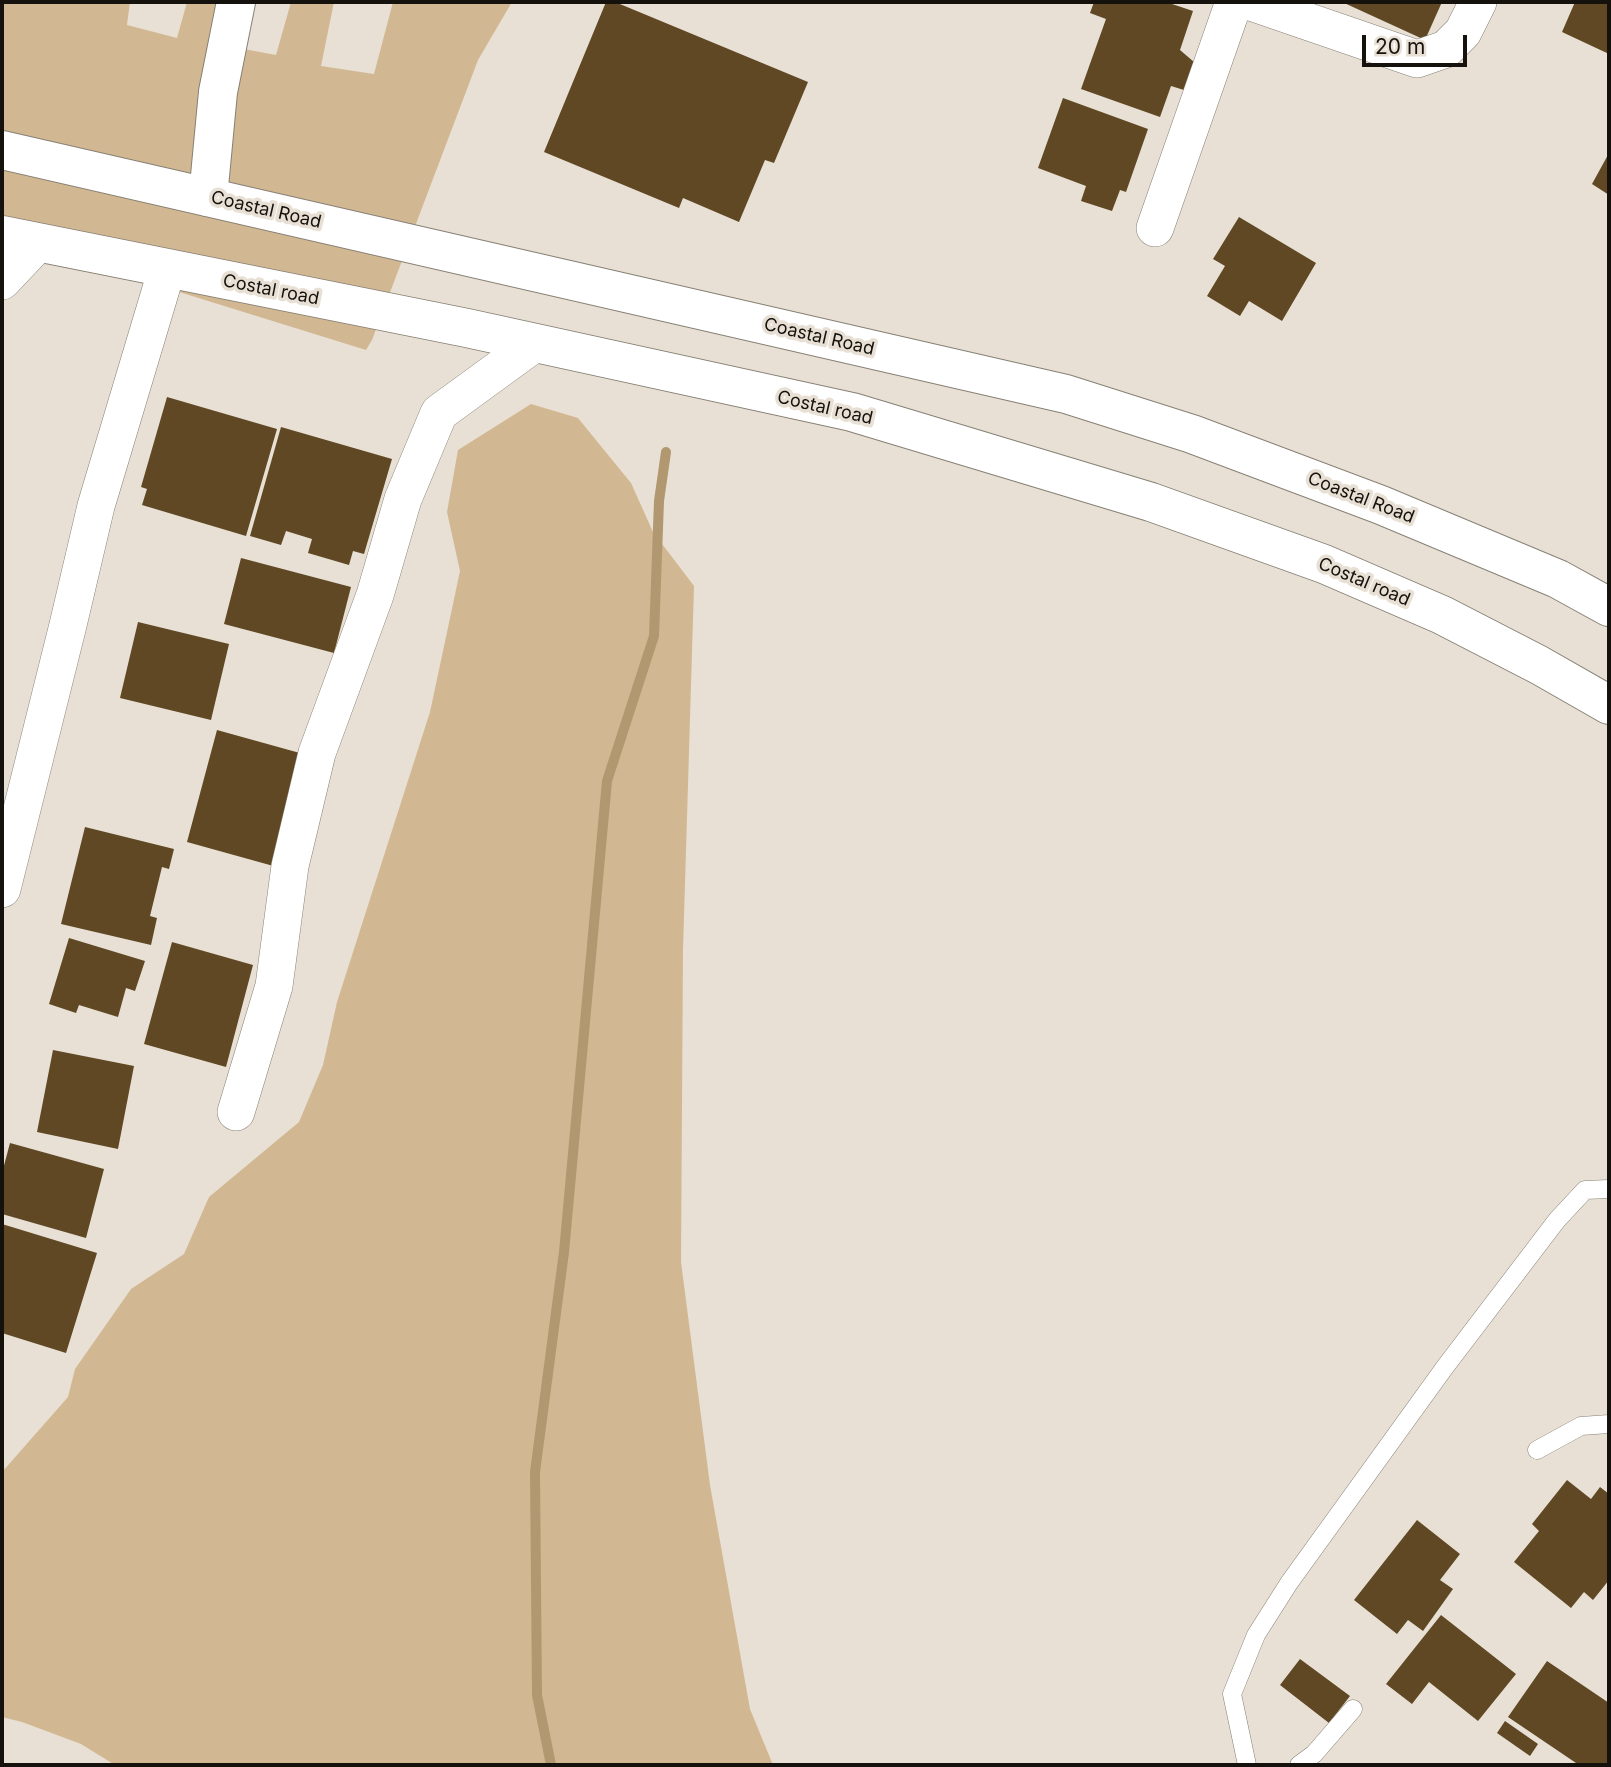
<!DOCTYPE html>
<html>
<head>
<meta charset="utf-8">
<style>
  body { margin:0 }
  #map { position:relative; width:1611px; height:1767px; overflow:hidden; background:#e8e0d4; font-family:Inter,sans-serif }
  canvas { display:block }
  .frame { position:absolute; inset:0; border:4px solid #15120e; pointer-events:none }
  .scale { position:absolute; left:1362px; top:35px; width:105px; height:32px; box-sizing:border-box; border:4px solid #15120e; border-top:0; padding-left:9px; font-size:21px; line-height:24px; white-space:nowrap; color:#15120e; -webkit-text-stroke:5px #e8e0d4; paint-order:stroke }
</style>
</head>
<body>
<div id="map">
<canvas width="1611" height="1767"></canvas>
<div class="frame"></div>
<div class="scale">20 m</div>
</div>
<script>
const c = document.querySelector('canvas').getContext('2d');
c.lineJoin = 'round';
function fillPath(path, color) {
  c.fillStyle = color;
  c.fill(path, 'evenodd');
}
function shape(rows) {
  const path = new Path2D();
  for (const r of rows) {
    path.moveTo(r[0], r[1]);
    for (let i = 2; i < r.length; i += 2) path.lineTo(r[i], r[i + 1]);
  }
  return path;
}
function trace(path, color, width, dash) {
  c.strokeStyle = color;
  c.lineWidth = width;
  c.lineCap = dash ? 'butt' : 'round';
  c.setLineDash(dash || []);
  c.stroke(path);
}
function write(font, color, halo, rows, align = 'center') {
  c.font = font + ' Inter,sans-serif';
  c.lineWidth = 7;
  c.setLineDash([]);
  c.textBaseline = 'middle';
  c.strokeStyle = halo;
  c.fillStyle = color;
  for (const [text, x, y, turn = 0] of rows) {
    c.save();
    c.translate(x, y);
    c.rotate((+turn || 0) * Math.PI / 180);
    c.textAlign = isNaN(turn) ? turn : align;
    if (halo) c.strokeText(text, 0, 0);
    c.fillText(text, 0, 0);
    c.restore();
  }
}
fillPath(shape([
  [2,2,130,2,127,25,177,38,187,2,231,2,222,45,276,55,291,2,334,2,321,66,374,74,393,2,512,2,478,60,372,340,366,350,2,237],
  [531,404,578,418,631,483,653,532,694,586,683,950,681,1262,710,1485,750,1709,773,1765,115,1765,81,1744,22,1722,2,1717,2,1472,68,1397,75,1369,131,1289,184,1254,209,1197,299,1122,323,1065,337,1002,430,712,460,571,447,512,458,450]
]), '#d2b892');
trace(shape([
  [551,1765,537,1695,535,1472,564,1252,607,781,654,636,659,501,666,452]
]), '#b19871', 10);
fillPath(shape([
  [606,2,615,2,808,82,774,163,765,160,739,222,683,198,679,208,544,152],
  [1094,2,1166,2,1193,11,1180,50,1194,62,1184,90,1171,86,1160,117,1081,89,1106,19,1090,13],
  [1342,2,1442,2,1425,40],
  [1575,2,1609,2,1609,54,1562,32],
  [1063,98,1148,129,1126,192,1120,190,1112,211,1081,201,1086,186,1038,168],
  [1609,153,1609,195,1592,184],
  [1239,217,1316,263,1282,321,1249,301,1240,316,1207,296,1225,266,1213,259],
  [167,397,277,429,246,536,142,505,147,489,141,487],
  [281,427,392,459,364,554,353,551,349,565,308,553,312,539,286,531,281,545,250,536],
  [241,558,351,587,334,653,224,624],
  [138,622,229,644,211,720,120,698],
  [217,730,307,755,277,867,187,842],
  [85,827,174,849,169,869,162,867,150,916,157,918,151,945,61,924],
  [69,938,145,961,135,991,126,988,118,1017,79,1005,76,1013,49,1004],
  [172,942,253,965,226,1067,144,1044],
  [53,1050,134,1066,118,1149,37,1132],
  [10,1143,104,1169,86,1238,2,1214,2,1173],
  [2,1224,97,1253,66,1353,2,1333],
  [1567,1480,1591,1499,1600,1487,1609,1494,1609,1580,1593,1600,1584,1592,1571,1608,1514,1562,1539,1531,1532,1524],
  [1417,1520,1460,1554,1440,1580,1453,1589,1423,1631,1408,1620,1397,1634,1354,1600],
  [1441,1615,1516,1674,1478,1721,1429,1682,1412,1704,1386,1684],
  [1300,1659,1350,1696,1329,1723,1280,1685],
  [1547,1661,1609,1703,1609,1760,1606,1765,1579,1765,1508,1717],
  [1505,1721,1538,1744,1530,1756,1497,1733]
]), '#5f4823');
const service = shape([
  [1537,1450,1581,1426,1609,1424],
  [1247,1765,1232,1694,1256,1635,1289,1583,1445,1367,1557,1220,1585,1190,1609,1189],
  [1299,1765,1314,1754,1353,1709]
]);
const minor = shape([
  [1251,2,1417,59,1446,49,1463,32,1478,2],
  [1155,228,1234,2],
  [2,281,37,244],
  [2,889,68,625,96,506,167,269],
  [236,1112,274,986,290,866,317,753,375,595,403,499,439,413,535,343]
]);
const tertiary = shape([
  [208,197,218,92,236,2]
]);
const trunk = shape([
  [2,150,1066,394,1192,434,1381,505,1558,579,1609,607],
  [2,235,467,328,852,412,1151,502,1324,564,1442,615,1539,665,1609,705]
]);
trace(service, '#878075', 19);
trace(minor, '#878075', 38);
trace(tertiary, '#878075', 40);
trace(trunk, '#878075', 40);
trace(service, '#fff', 18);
trace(minor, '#fff', 37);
trace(tertiary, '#fff', 38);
trace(trunk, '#fff', 38);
write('18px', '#15120e', '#e8e0d4', [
  ["Coastal Road",266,210,13],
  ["Costal road",271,290,11],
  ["Coastal Road",819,337,13],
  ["Costal road",825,408,13],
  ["Coastal Road",1361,498,21],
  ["Costal road",1364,582,23]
]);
</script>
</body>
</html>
